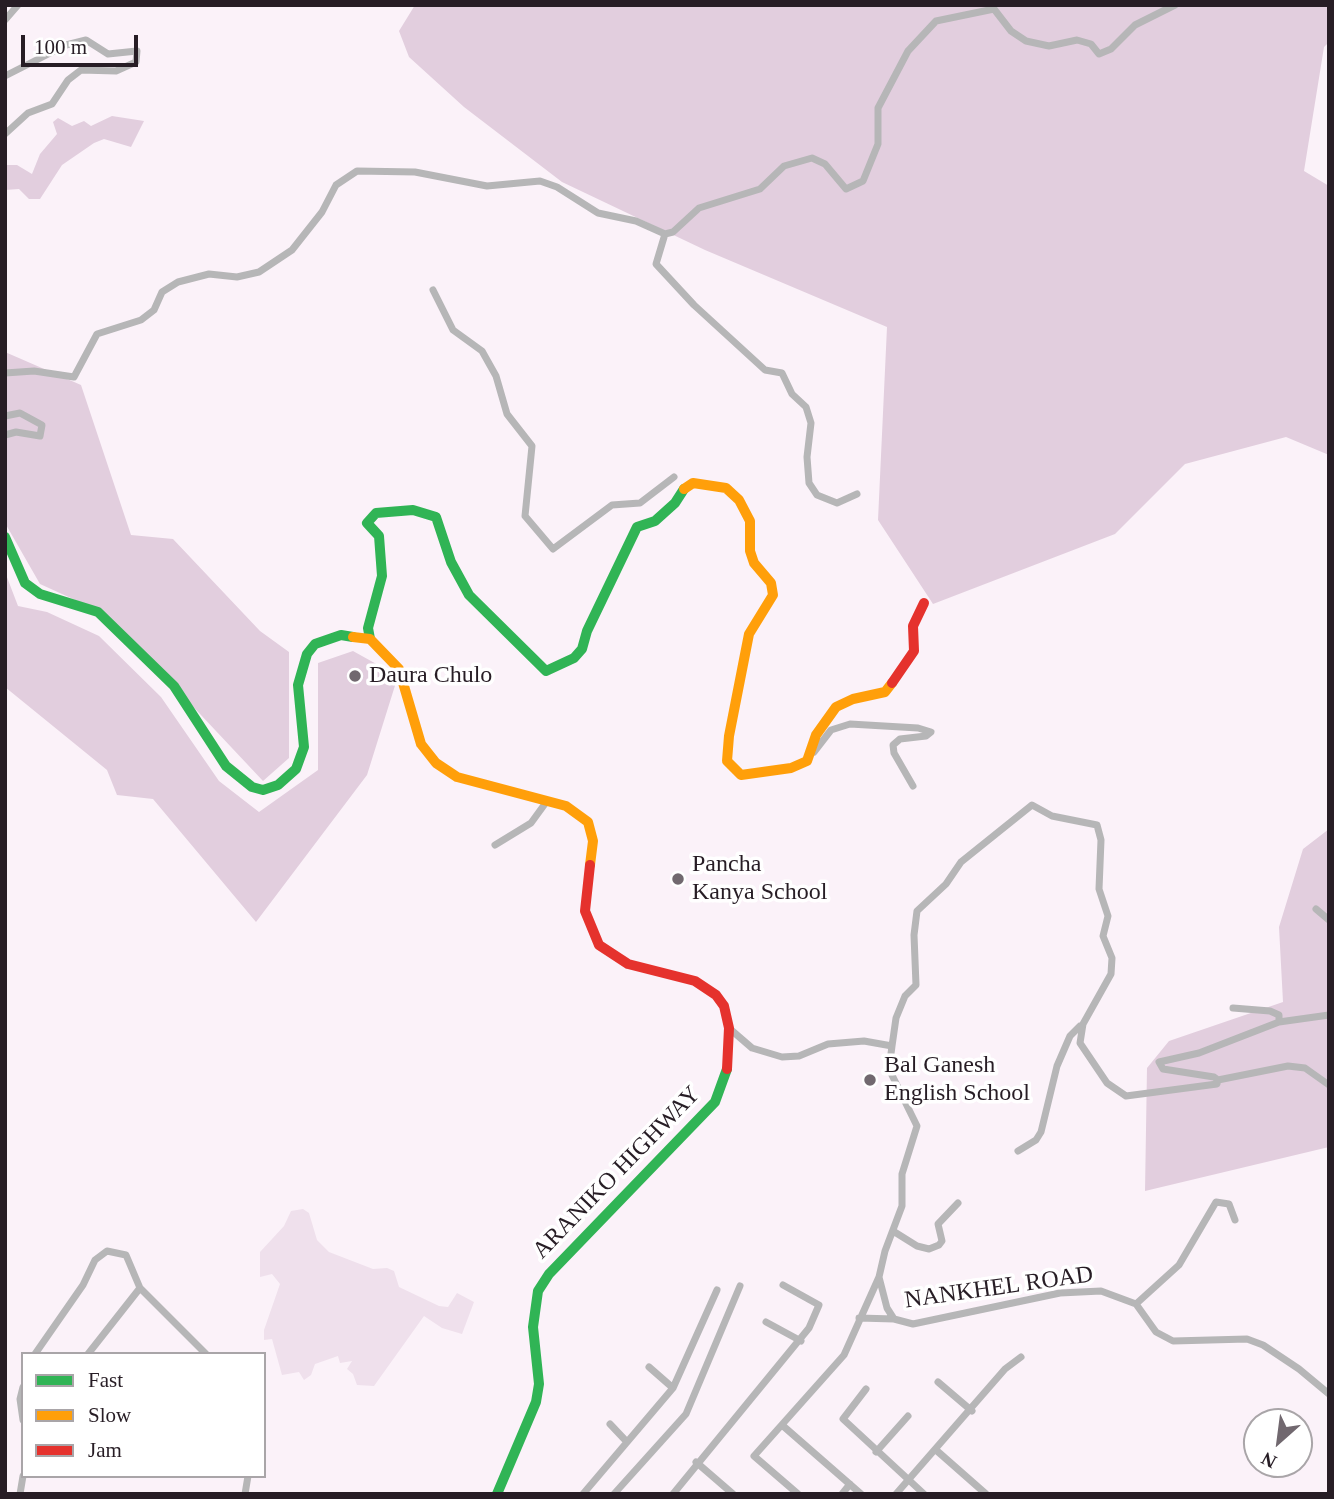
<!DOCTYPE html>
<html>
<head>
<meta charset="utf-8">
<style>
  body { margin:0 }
  #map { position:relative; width:1334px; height:1499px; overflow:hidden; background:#fbf2f9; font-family:Georgia,serif }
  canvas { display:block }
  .frame { position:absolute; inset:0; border:7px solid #271d25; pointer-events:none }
  .legend { position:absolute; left:21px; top:1352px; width:245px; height:126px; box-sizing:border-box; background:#fff; border:2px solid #a9a5a8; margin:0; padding:9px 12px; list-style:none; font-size:21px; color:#271d25 }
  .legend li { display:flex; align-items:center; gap:14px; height:35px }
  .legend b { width:35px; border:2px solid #a9a5a8 }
  .north { position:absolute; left:1243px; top:1408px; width:70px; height:70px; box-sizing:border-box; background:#fff; border:2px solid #a9a5a8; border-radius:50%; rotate:208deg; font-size:19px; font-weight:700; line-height:28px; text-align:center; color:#271d25 }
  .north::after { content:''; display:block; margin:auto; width:24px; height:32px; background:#71686f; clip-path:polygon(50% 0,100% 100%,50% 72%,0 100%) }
  .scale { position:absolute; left:21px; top:35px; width:117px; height:32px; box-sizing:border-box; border:4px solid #271d25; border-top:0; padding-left:9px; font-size:21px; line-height:24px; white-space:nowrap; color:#271d25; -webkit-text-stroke:5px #fff; paint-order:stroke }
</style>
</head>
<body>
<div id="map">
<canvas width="1334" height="1499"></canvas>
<div class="frame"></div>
<ul class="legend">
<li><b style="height:9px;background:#30b455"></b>Fast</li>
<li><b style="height:9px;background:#ff9f0a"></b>Slow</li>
<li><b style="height:9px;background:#e5322d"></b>Jam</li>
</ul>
<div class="north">N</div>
<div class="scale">100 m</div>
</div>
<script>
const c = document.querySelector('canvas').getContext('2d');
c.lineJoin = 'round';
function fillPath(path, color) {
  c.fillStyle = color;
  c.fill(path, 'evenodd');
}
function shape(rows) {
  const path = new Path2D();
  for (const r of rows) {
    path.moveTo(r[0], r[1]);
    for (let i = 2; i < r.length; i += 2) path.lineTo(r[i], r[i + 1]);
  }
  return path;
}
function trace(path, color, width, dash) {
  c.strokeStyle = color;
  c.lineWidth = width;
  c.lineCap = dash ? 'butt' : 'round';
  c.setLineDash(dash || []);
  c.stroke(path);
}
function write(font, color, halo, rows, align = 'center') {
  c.font = font + ' Georgia,serif';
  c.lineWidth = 7;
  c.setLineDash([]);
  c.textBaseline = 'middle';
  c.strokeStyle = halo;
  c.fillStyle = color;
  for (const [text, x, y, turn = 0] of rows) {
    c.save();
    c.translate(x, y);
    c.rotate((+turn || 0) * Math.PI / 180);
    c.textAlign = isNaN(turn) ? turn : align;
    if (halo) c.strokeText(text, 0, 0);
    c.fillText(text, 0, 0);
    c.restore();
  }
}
fillPath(shape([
  [303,1209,309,1213,317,1240,329,1252,373,1269,387,1268,394,1271,399,1287,439,1306,448,1307,457,1293,474,1302,462,1334,442,1328,424,1316,374,1386,357,1385,353,1374,347,1369,352,1361,340,1363,338,1356,315,1364,311,1375,304,1380,299,1372,282,1375,272,1339,264,1340,264,1330,280,1284,272,1274,260,1277,260,1252,284,1226,291,1211]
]), '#efe0ec');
fillPath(shape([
  [415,5,1329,5,1329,42,1324,47,1304,171,1329,186,1329,455,1286,437,1185,464,1115,534,933,604,878,520,887,327,705,250,562,182,464,107,409,57,399,31],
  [112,116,144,121,131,147,104,139,94,143,62,165,40,199,29,199,19,189,5,190,5,165,17,165,32,174,40,154,57,134,53,122,58,118,72,126,84,121,91,126],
  [5,352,81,385,131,535,173,539,260,631,289,652,289,758,263,781,106,614,40,584,5,523],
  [5,572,18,606,47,612,99,636,161,697,219,781,259,812,318,770,318,663,353,651,398,676,367,775,256,922,153,799,117,795,107,770,5,687],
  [1329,829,1329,1147,1145,1191,1147,1068,1169,1041,1283,1002,1279,927,1303,849]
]), '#e2cede');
trace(shape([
  [5,20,18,5],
  [5,76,66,45,86,40,108,54,137,51,136,62,116,71,81,70,68,80,52,104,28,113,5,134],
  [665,234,673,232,699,208,760,189,784,166,812,158,825,164,846,189,863,181,878,144,878,108,908,51,936,21,994,9,1011,31,1026,41,1049,46,1077,40,1091,44,1099,54,1111,49,1135,25,1175,5],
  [433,290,453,330,482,351,496,376,507,414,532,446,525,516,553,549,612,505,640,503,674,477],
  [5,373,34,371,74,377,97,334,141,320,154,310,162,292,178,282,209,274,237,277,259,272,292,250,322,212,336,185,357,171,415,172,487,186,540,181,557,187,598,213,636,221,665,234,656,264,694,305,765,370,782,373,792,394,806,407,811,423,807,457,809,483,817,495,837,503,857,494],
  [5,416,20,413,42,425,40,436,16,432,5,435],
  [814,752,831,730,850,724,918,728,931,732,926,736,900,739,893,745,894,753,913,786],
  [495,845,531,823,547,801],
  [1316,909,1329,920],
  [1279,1022,1329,1015],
  [730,1029,752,1048,782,1057,799,1056,828,1044,864,1041,892,1046,889,1069,917,1126,902,1174,902,1206,885,1251,879,1277,887,1308,894,1319,913,1324,1060,1293,1101,1291,1136,1304,1156,1332,1173,1341,1247,1339,1263,1345,1299,1369,1329,1394],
  [892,1046,896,1018,905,996,916,985,914,935,917,911,946,884,961,862,1032,805,1052,816,1097,825,1101,840,1099,889,1108,916,1103,936,1112,958,1111,974,1083,1024,1080,1043,1107,1083,1126,1096,1217,1084,1218,1080,1214,1077,1163,1069,1159,1062,1199,1053,1279,1022,1279,1015,1270,1011,1233,1008],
  [1218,1080,1288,1066,1305,1068,1329,1085],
  [1018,1151,1036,1140,1041,1132,1057,1066,1070,1036,1080,1026],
  [893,1231,917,1246,929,1249,939,1245,942,1241,938,1224,958,1203],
  [1136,1304,1179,1265,1216,1202,1229,1204,1235,1220],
  [859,1318,894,1319],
  [766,1322,801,1341],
  [35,1354,83,1285,95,1260,107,1251,126,1255,140,1288,206,1354],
  [88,1354,140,1288],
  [649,1367,673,1388],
  [938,1382,972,1411],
  [23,1387,20,1399,23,1420],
  [866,1389,843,1419,924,1494],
  [610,1424,627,1442],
  [782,1425,861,1494],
  [936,1450,986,1494],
  [876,1452,908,1416],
  [696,1462,733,1494],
  [20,1494,23,1476],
  [245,1494,248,1476],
  [583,1494,673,1388,717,1290],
  [614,1494,686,1414,740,1286],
  [673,1494,809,1328,819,1305,783,1285],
  [798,1494,754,1456,844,1355,879,1277],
  [842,1494,850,1484],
  [896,1494,1005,1369,1021,1357]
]), '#b6b6b7', 7);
trace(shape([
  [5,537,25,583,40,594,98,612,174,686,226,766,252,787,263,790,278,785,296,769,304,747,298,685,307,654,315,644,341,635,353,637],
  [370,639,368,628,382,576,379,536,367,523,376,513,413,510,436,517,451,562,469,595,546,671,574,658,582,649,587,631,637,527,655,521,675,503,684,489],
  [497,1494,536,1402,539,1384,533,1327,538,1291,549,1274,715,1102,727,1069]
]), '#30b455', 10);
trace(shape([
  [684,489,693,483,726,488,739,500,750,521,750,551,754,563,771,583,773,595,749,634,729,736,727,761,741,775,791,768,807,761,816,735,836,707,853,699,885,692,892,683],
  [353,637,370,639,399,669,421,744,436,763,457,777,566,806,588,822,593,841,590,865]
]), '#ff9f0a', 10);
trace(shape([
  [892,683,914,651,913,626,924,603],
  [590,865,585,911,599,945,628,964,695,981,716,995,724,1006,729,1028,727,1069]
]), '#e5322d', 10);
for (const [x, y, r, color] of [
  [355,676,7,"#71686f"],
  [678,879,7,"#71686f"],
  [870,1080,7,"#71686f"]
]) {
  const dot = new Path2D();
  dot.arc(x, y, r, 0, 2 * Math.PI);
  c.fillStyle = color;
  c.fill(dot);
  trace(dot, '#fff', 2.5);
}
write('24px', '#271d25', '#fff', [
  ["Daura Chulo",369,676],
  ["Pancha",692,865],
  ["Kanya School",692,893],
  ["Bal Ganesh",884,1066],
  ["English School",884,1094]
], 'left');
write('24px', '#271d25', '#fff', [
  ["ARANIKO HIGHWAY",617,1173,-46],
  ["NANKHEL ROAD",999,1288,-8]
]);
</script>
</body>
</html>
